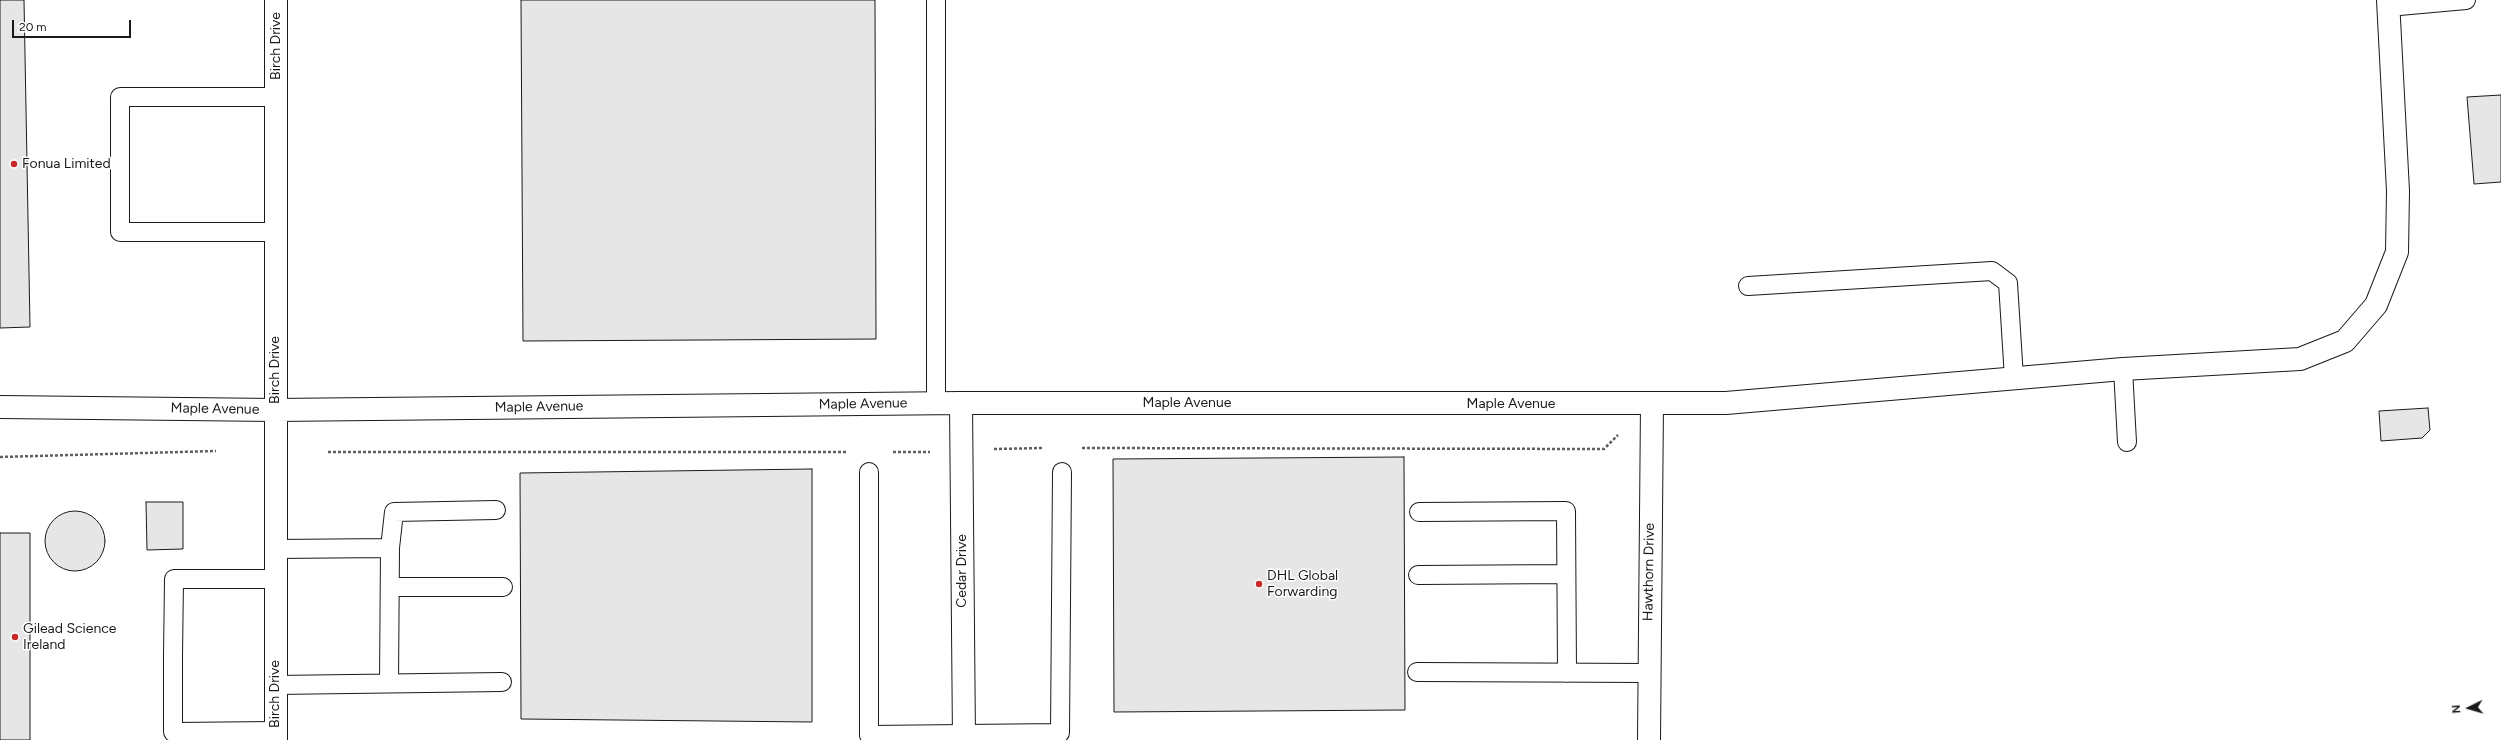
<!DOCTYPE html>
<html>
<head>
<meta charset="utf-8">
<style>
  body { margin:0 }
  #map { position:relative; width:2501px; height:740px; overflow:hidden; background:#fff; font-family:Figtree,sans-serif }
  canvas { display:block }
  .north { position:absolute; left:2449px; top:688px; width:40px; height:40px; -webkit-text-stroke:3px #fff; paint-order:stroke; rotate:265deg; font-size:11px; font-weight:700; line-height:16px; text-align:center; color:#1a1a1a }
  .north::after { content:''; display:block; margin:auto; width:14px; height:18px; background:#1a1a1a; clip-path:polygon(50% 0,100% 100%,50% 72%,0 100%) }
  .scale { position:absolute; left:12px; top:20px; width:119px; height:18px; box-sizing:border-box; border:2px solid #1a1a1a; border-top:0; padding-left:5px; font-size:12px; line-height:14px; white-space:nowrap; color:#1a1a1a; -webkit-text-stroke:3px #fff; paint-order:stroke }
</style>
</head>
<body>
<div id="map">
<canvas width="2501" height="740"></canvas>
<div class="north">N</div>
<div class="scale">20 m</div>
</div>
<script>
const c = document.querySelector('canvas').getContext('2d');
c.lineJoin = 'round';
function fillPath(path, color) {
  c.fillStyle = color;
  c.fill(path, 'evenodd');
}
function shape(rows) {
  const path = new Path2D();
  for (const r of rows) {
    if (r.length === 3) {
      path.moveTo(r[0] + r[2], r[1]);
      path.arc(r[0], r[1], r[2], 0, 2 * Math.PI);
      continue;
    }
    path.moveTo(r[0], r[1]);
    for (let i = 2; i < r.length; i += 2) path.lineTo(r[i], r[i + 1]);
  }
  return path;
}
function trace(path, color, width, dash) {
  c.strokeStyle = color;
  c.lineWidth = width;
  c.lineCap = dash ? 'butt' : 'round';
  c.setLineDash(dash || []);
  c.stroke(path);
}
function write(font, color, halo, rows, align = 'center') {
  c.font = font + ' Figtree,sans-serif';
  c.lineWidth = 3;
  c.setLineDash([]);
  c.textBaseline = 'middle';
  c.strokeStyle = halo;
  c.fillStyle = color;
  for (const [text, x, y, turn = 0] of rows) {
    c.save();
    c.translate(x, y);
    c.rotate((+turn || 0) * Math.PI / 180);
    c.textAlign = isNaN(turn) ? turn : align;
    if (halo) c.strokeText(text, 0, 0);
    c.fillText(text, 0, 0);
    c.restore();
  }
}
const building = shape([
  [0,0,24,0,30,327,0,328,0,0],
  [521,0,875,0,876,339,523,341,521,0],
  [2501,95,2501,182,2474,184,2467,97,2501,95],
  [2428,408,2430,430,2422,438,2381,441,2379,411,2428,408],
  [1404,457,1405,710,1114,712,1113,459,1404,457],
  [812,469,812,722,521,719,520,473,812,469],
  [146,502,183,502,183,549,147,550,146,502],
  [75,541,30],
  [0,533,30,533,30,740,0,740,0,533]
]);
fillPath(building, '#e6e6e6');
trace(building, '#1a1a1a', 1);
const service = shape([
  [936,0,936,403],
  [2388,7,2466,0],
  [276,232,120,232,120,97,276,97],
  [1748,286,1992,271,2008,283,2014,378],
  [2123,369,2127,442],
  [869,472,869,735,1060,733,1062,472],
  [1419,512,1566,511,1567,673],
  [275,549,390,548,394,512,496,510],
  [1418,575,1566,574],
  [390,587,503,587],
  [1417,672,1648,673],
  [389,683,390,548],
  [275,685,502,682],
  [275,731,173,732,173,656,174,579,276,579]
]);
const minor = shape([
  [961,403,964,740],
  [0,407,275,410,961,403,1726,403,2123,369,2300,359,2345,341,2376,305,2397,252,2398,191,2388,0],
  [276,740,276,0],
  [1649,740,1652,404]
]);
trace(service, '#1a1a1a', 20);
trace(minor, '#1a1a1a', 24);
trace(shape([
  [1082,448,1604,449,1618,435],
  [994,449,1043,448],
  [328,452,846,452],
  [893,452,930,452],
  [0,457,216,451]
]), '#5f5f5f', 2.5, [3, 2]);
trace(service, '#fff', 18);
trace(minor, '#fff', 22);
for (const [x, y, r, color] of [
  [14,164,4,"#c62828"],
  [1259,584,4,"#c62828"],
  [15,637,4,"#c62828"]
]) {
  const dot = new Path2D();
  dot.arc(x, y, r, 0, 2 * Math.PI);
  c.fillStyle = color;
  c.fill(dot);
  trace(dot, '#fff', 1.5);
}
write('14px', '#1a1a1a', '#fff', [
  ["Birch Drive",276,46,-90],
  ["Birch Drive",275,370,-90],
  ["Maple Avenue",1187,403],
  ["Maple Avenue",863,404,-1],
  ["Maple Avenue",1511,404],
  ["Maple Avenue",539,407,-1],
  ["Maple Avenue",215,409,1],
  ["Cedar Drive",962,571,-90],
  ["Hawthorn Drive",1649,572,-89],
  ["Birch Drive",275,694,-90]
]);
write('14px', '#1a1a1a', '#fff', [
  ["Fonua Limited",22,164],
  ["DHL Global",1267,576],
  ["Forwarding",1267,592],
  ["Gilead Science",23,629],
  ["Ireland",23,645]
], 'left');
</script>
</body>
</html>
